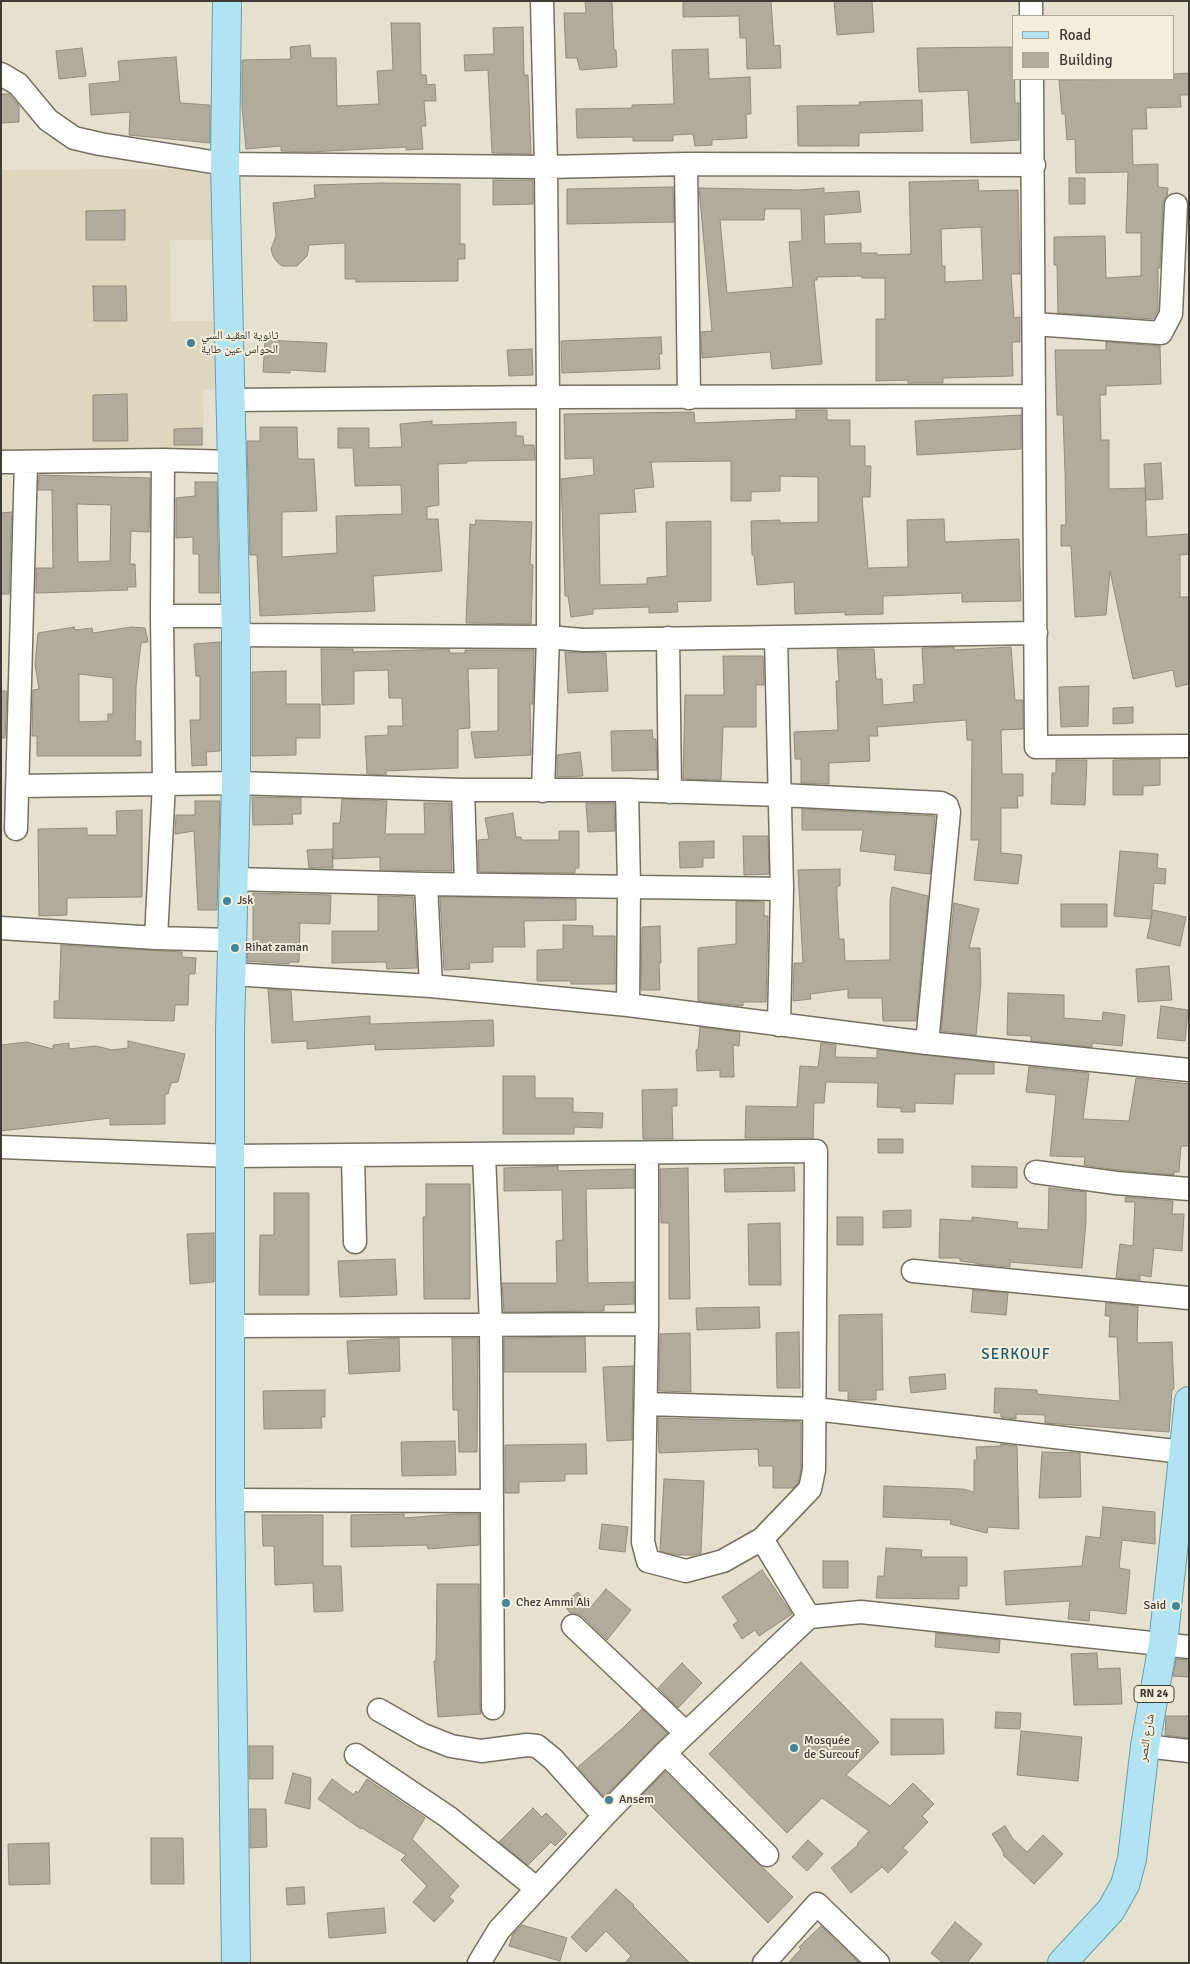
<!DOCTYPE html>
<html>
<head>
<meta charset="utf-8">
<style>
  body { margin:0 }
  #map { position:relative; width:1190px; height:1964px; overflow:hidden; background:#e6e0cf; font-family:Signika,sans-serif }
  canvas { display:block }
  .frame { position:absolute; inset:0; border:2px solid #3f3c36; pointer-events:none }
  .legend { position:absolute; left:1012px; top:15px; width:162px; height:65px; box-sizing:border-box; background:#f3eddc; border:1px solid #aba69a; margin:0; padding:6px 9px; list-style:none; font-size:15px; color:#3f3c36 }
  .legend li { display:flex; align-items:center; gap:10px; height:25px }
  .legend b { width:25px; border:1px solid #aba69a }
</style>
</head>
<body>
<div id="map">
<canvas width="1190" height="1964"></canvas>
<div class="frame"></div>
<ul class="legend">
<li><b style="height:6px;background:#b0e4f3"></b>Road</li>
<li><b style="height:14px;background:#b1ab9b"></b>Building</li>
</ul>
</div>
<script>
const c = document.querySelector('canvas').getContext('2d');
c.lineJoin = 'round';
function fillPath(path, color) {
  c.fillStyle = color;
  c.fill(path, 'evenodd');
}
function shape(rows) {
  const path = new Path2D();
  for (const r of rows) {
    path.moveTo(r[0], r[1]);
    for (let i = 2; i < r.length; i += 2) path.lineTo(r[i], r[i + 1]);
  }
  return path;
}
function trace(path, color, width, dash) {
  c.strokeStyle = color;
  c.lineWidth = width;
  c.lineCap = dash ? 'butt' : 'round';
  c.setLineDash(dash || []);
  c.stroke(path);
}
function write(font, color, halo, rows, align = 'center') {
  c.font = font + ' Signika,"Noto Naskh Arabic",sans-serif';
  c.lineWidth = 4;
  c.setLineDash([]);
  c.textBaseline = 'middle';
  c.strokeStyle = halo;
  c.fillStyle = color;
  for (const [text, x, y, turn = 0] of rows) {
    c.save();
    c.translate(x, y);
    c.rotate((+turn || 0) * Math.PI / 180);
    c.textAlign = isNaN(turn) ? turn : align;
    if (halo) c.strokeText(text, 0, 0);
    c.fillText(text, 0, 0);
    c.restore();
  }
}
fillPath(shape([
  [213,168,214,240,170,240,171,321,214,321,215,389,203,390,204,448,1,451,1,170]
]), '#dfd6be');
const building = shape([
  [585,1,612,1,614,50,616,50,617,67,580,70,577,58,566,58,564,13,586,13,585,1],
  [683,1,771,1,774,46,780,45,781,68,747,69,746,38,740,38,739,16,683,17,683,1],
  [834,1,872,1,874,32,837,35,834,1],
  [391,23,420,23,421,75,426,75,427,85,435,84,436,101,424,101,426,126,421,126,423,149,406,150,406,147,309,152,281,151,281,146,246,149,242,107,242,60,291,59,290,47,310,45,311,58,336,58,337,106,379,104,377,71,393,70,391,23],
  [523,27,524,75,528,75,531,154,492,153,488,70,465,71,464,55,494,54,493,28,523,27],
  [1014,47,1015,103,1019,103,1019,140,971,143,968,90,919,92,917,48,1014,47],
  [82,48,86,76,59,79,56,51,82,48],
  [708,49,709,79,750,77,751,114,746,114,747,138,712,140,712,145,695,146,693,134,673,135,673,141,633,141,633,137,577,138,576,109,632,108,632,105,674,104,672,50,708,49],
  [176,57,180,103,210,105,210,143,129,135,130,112,91,115,89,84,120,81,118,61,176,57],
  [1189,73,1189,95,1180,95,1181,107,1146,108,1147,129,1132,129,1133,165,1158,164,1158,187,1168,188,1167,196,1163,204,1160,268,1158,268,1158,310,1153,319,1058,313,1057,265,1054,265,1054,237,1105,236,1106,278,1141,276,1141,233,1126,233,1128,172,1076,173,1075,139,1067,140,1065,114,1062,114,1059,80,1174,79,1174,74,1189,73],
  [1,94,9,94,19,106,19,122,1,123,1,94],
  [922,100,923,131,859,133,859,146,798,146,797,106,860,105,859,102,922,100],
  [1069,178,1085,178,1085,204,1069,204,1069,178],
  [493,180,533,180,533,204,493,205,493,180],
  [978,180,979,191,1018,190,1020,274,1011,274,1014,318,1020,317,1020,342,1012,342,1013,376,943,378,943,383,908,383,908,380,876,381,876,319,885,319,885,278,862,278,862,276,817,277,817,280,814,280,822,364,772,369,770,352,702,358,701,332,712,331,699,188,801,190,824,188,824,193,859,191,861,212,824,215,825,244,861,243,861,253,877,253,877,255,911,254,909,182,978,180],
  [765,209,801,209,802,241,789,242,793,287,727,293,720,220,764,220,765,209],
  [981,227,983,280,945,282,945,266,942,266,941,229,981,227],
  [381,183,460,184,460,244,465,244,465,259,458,259,458,281,356,282,356,279,345,279,345,243,309,245,307,256,297,266,282,266,277,262,273,256,271,249,276,236,273,203,315,198,314,185,381,183],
  [673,187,674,222,567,224,567,189,673,187],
  [125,210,125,240,86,240,86,211,125,210],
  [93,286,126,286,127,321,94,321,93,286],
  [661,337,662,354,659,354,660,369,562,373,561,341,661,337],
  [265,340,327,343,325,372,290,370,290,373,263,372,265,340],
  [1106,342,1160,346,1161,384,1106,386,1106,395,1100,395,1101,440,1109,440,1109,489,1145,488,1147,537,1189,534,1189,554,1180,555,1180,597,1189,597,1189,684,1176,687,1173,670,1133,679,1110,571,1106,615,1075,617,1071,546,1061,546,1061,525,1066,525,1065,472,1063,415,1057,415,1055,350,1106,350,1106,342],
  [532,349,533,375,509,376,507,350,532,349],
  [127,394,128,441,93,441,93,395,127,394],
  [796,410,827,410,827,420,850,420,850,446,865,446,865,466,871,466,870,497,862,497,868,568,908,567,907,520,944,519,945,542,1019,539,1021,601,962,602,962,593,883,596,883,614,845,615,845,612,795,614,794,582,757,585,754,555,752,555,751,521,780,520,780,523,818,522,818,477,780,476,780,491,751,492,751,501,731,501,731,461,651,462,654,487,634,489,636,512,599,514,600,585,647,584,647,578,667,576,666,522,711,521,711,601,677,602,678,612,649,613,649,607,593,609,593,614,571,617,568,596,565,596,561,479,594,475,593,458,565,459,564,414,694,412,695,423,796,419,796,410],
  [1021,415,1021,449,917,455,915,421,1021,415],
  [432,421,432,425,516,422,516,436,523,436,524,445,534,445,535,460,467,461,467,463,438,464,439,505,427,507,427,519,438,519,442,571,373,576,375,611,260,616,257,555,250,555,247,441,260,441,260,427,297,427,298,459,314,459,317,511,282,512,282,557,337,553,336,516,402,514,401,485,355,486,353,448,338,448,338,428,369,428,369,448,402,447,400,424,432,421],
  [202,428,202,445,174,445,174,429,202,428],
  [1161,463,1163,499,1146,500,1144,464,1161,463],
  [39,475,150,478,149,532,131,531,130,564,135,564,136,587,127,587,128,590,36,593,36,568,53,568,52,490,38,490,39,475],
  [77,504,111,505,110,561,78,562,77,504],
  [195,482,217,482,219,593,199,593,199,554,193,554,193,537,176,538,176,498,195,496,195,482],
  [12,512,9,594,1,594,1,513,12,512],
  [476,520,532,522,530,564,533,565,531,624,466,623,470,524,475,525,476,520],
  [74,627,75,630,92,628,93,633,131,627,145,628,148,642,141,643,136,687,135,741,141,741,141,756,37,756,37,736,32,736,33,690,39,689,35,664,38,633,74,627],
  [79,674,113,678,113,714,108,714,108,721,79,722,79,674],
  [220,642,220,751,206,752,207,765,192,766,190,720,200,720,200,676,196,676,194,644,220,642],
  [954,647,954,650,1011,647,1015,700,1023,700,1023,729,1001,730,1002,774,1023,774,1023,796,1017,796,1018,808,1001,808,1001,853,1022,855,1018,884,974,880,979,840,971,840,972,740,967,740,966,720,877,727,878,736,869,736,870,761,829,763,829,784,801,783,801,759,795,759,794,732,838,730,836,681,839,681,837,649,874,649,876,679,882,679,883,705,914,702,913,685,924,684,922,648,954,647],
  [321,649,353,649,353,652,449,649,450,653,465,653,465,650,534,650,533,704,530,704,531,755,475,758,471,732,498,731,498,668,468,669,470,728,458,729,458,768,386,771,386,775,367,774,365,736,388,735,388,726,403,726,402,698,389,698,388,670,354,671,354,704,322,705,321,649],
  [565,652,606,653,608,691,568,693,565,652],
  [723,656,763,656,764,685,756,685,756,727,723,727,721,780,683,779,685,695,724,695,723,656],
  [286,671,286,704,320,704,320,738,296,738,296,755,252,756,252,672,286,671],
  [1089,686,1088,726,1061,727,1059,687,1089,686],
  [1,691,7,691,5,738,1,738,1,691],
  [1133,707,1133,723,1113,724,1113,708,1133,707],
  [652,730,653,739,656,739,657,770,612,771,611,731,652,730],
  [580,752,583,776,557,777,557,755,580,752],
  [1160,759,1160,785,1143,786,1143,795,1113,795,1113,760,1160,759],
  [1056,760,1087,760,1085,805,1051,804,1052,773,1056,773,1056,760],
  [252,797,301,798,301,814,292,814,293,824,253,825,252,797],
  [342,799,387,801,385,834,425,834,424,803,450,803,452,871,380,870,380,857,333,859,333,823,340,823,342,799],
  [195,801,220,801,217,910,198,910,194,831,175,834,176,815,195,815,195,801],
  [586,803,614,803,615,831,588,832,586,803],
  [802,809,935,816,930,874,894,870,896,855,860,851,863,830,802,830,802,809],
  [142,810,142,897,67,898,67,915,39,916,38,829,87,828,87,835,117,835,116,811,142,810],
  [513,813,516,837,521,837,522,840,559,840,559,831,579,831,579,868,575,868,575,873,479,872,478,840,489,839,485,818,513,813],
  [743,836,768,836,769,874,744,875,743,836],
  [714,841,714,858,703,858,703,867,680,868,679,842,714,841],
  [332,849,333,868,309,868,307,850,332,849],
  [1120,851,1158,854,1157,868,1166,869,1165,884,1154,883,1151,919,1114,916,1120,851],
  [840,869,840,886,837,886,837,898,839,939,844,939,845,961,890,960,890,900,892,887,928,896,916,1021,883,1021,882,998,848,998,848,989,810,994,811,999,793,1001,794,963,803,963,798,870,840,869],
  [253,893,331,895,330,924,300,923,299,962,289,962,289,964,247,961,248,944,253,944,253,893],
  [378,896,413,897,417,968,387,969,386,962,332,963,332,931,378,931,378,896],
  [440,897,576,899,576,920,524,921,525,947,493,947,493,962,469,963,470,969,444,970,440,897],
  [736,901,764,902,764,916,768,916,766,1002,743,1002,743,1006,698,1001,698,948,736,944,736,901],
  [954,903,979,909,969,948,980,948,981,982,976,1035,941,1031,954,903],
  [1061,904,1107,904,1107,927,1061,927,1061,904],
  [1153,910,1186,917,1180,946,1147,938,1153,910],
  [563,925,593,926,593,936,615,936,615,984,571,984,571,981,537,981,537,950,563,949,563,925],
  [660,926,661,963,659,963,660,990,641,990,642,927,660,926],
  [61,945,182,952,182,957,196,958,195,974,189,974,188,1005,175,1005,174,1021,54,1018,54,1001,59,1001,61,945],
  [1169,966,1172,1000,1138,1002,1136,969,1169,966],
  [268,989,291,991,293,1022,370,1016,370,1024,493,1020,494,1046,375,1050,375,1044,307,1049,307,1041,272,1043,268,989],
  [1008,993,1064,995,1064,1018,1102,1021,1103,1012,1125,1015,1122,1046,1092,1043,1092,1047,1031,1041,1031,1036,1007,1035,1008,993],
  [1161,1006,1188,1010,1185,1041,1157,1038,1161,1006],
  [700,1027,740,1032,739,1046,733,1045,734,1077,720,1077,720,1070,697,1071,696,1050,698,1049,700,1027],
  [128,1041,185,1054,178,1082,171,1083,168,1094,165,1094,165,1124,110,1125,110,1118,1,1131,1,1045,27,1042,53,1049,53,1045,69,1043,69,1049,96,1046,112,1050,128,1048,128,1041],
  [821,1043,836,1045,835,1057,877,1058,877,1050,881,1050,994,1063,994,1074,955,1074,953,1104,915,1103,915,1112,901,1112,901,1108,877,1107,878,1083,826,1082,824,1103,814,1103,813,1138,745,1138,746,1106,797,1107,800,1066,818,1067,821,1043],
  [1029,1067,1089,1073,1083,1119,1129,1121,1136,1078,1189,1084,1189,1146,1181,1146,1179,1172,1174,1172,1174,1175,1117,1170,1084,1165,1085,1157,1050,1156,1056,1095,1026,1092,1029,1067],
  [503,1076,535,1076,535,1098,573,1098,573,1112,603,1113,602,1128,574,1127,574,1134,503,1134,503,1076],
  [677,1089,677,1106,672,1106,673,1139,643,1139,642,1090,677,1089],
  [878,1139,903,1139,903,1153,878,1153,878,1139],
  [558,1166,558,1171,634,1169,634,1188,586,1189,588,1283,634,1282,634,1304,604,1305,604,1311,504,1312,502,1283,557,1283,556,1241,563,1240,562,1190,504,1191,504,1168,558,1166],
  [972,1166,1017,1167,1017,1188,972,1187,972,1166],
  [794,1167,795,1191,725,1192,724,1169,794,1167],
  [688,1168,690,1299,669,1299,669,1223,661,1223,660,1169,688,1168],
  [426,1184,470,1184,470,1299,424,1299,423,1217,426,1217,426,1184],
  [1049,1188,1086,1192,1086,1221,1082,1268,1010,1262,1010,1267,976,1264,976,1263,960,1261,960,1258,939,1258,940,1219,972,1221,972,1217,1018,1222,1017,1228,1048,1230,1049,1188],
  [274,1193,309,1193,309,1295,259,1295,260,1235,274,1235,274,1193],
  [1126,1197,1173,1201,1172,1214,1184,1214,1182,1251,1154,1248,1151,1277,1140,1275,1140,1280,1116,1278,1120,1244,1133,1246,1135,1202,1125,1202,1126,1197],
  [911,1210,911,1227,883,1228,883,1211,911,1210],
  [837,1217,863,1217,863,1245,837,1245,837,1217],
  [780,1223,781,1285,749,1285,748,1224,780,1223],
  [214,1233,214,1282,190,1284,187,1234,214,1233],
  [395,1259,397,1295,340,1297,338,1261,395,1259],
  [973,1290,1008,1293,1006,1315,971,1312,973,1290],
  [1106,1303,1138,1306,1137,1343,1172,1342,1174,1389,1172,1389,1169,1432,1045,1423,1045,1415,1016,1414,1016,1419,1001,1417,1001,1413,994,1413,995,1388,1037,1390,1037,1394,1120,1401,1117,1337,1109,1337,1110,1316,1105,1316,1106,1303],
  [759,1307,760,1328,697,1330,696,1308,759,1307],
  [882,1314,883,1390,876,1390,876,1400,848,1400,848,1391,839,1391,839,1315,882,1314],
  [799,1332,800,1388,777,1388,776,1333,799,1332],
  [690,1333,691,1392,659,1391,660,1334,690,1333],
  [585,1337,586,1372,504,1372,504,1338,585,1337],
  [399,1338,400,1371,349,1374,347,1341,399,1338],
  [452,1338,478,1338,477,1452,459,1452,458,1410,453,1410,452,1338],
  [633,1366,632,1440,607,1441,603,1367,633,1366],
  [945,1374,946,1389,911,1393,909,1377,945,1374],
  [325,1390,325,1417,321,1417,322,1428,264,1429,263,1391,325,1390],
  [658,1418,801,1422,801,1469,798,1483,793,1488,773,1488,773,1466,759,1466,758,1449,659,1453,658,1418],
  [455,1441,456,1475,402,1476,401,1442,455,1441],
  [586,1444,587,1474,565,1474,565,1481,519,1482,519,1493,505,1493,505,1445,586,1444],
  [1001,1444,1017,1446,1019,1529,988,1527,987,1533,950,1524,951,1520,883,1517,884,1486,963,1489,974,1492,974,1460,977,1460,976,1447,1001,1446,1001,1444],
  [1042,1452,1080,1453,1081,1497,1039,1498,1042,1452],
  [664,1479,704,1481,701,1553,694,1555,675,1555,660,1551,664,1479],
  [1103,1507,1155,1512,1155,1544,1122,1540,1119,1568,1130,1570,1126,1614,1090,1610,1089,1621,1068,1619,1070,1601,1006,1605,1004,1571,1082,1566,1086,1536,1100,1538,1103,1507],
  [404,1514,404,1518,456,1514,479,1514,479,1545,428,1549,427,1545,351,1547,351,1515,404,1514],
  [262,1515,323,1515,323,1566,341,1566,343,1611,314,1612,313,1583,275,1585,274,1546,263,1546,262,1515],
  [602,1524,628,1527,625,1552,599,1549,602,1524],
  [886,1548,922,1550,921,1557,967,1557,967,1586,959,1586,959,1599,876,1598,878,1576,884,1576,886,1548],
  [823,1561,848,1561,848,1588,823,1588,823,1561],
  [762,1570,792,1614,759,1636,755,1630,742,1639,733,1625,738,1621,722,1597,762,1570],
  [437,1584,479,1584,480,1708,481,1714,438,1717,434,1661,436,1661,437,1584],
  [606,1589,631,1610,607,1640,582,1616,577,1613,570,1613,563,1603,578,1592,590,1608,606,1589],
  [936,1633,1000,1640,999,1653,935,1647,936,1633],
  [1097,1653,1098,1669,1120,1668,1122,1704,1074,1705,1071,1654,1097,1653],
  [1176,1659,1189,1660,1189,1677,1173,1676,1176,1659],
  [801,1662,879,1742,846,1775,890,1806,913,1783,934,1804,922,1816,928,1822,903,1848,908,1852,888,1873,882,1867,851,1893,831,1868,858,1845,857,1844,869,1831,822,1798,787,1833,709,1754,801,1662],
  [682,1663,702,1683,678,1708,658,1688,682,1663],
  [642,1709,667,1733,604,1797,578,1767,623,1728,642,1709],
  [996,1712,1021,1713,1020,1729,995,1728,996,1712],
  [1166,1716,1189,1716,1189,1738,1165,1735,1166,1716],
  [891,1719,943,1719,944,1754,891,1755,891,1719],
  [1021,1731,1082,1737,1078,1781,1017,1775,1021,1731],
  [249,1746,273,1746,273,1779,249,1779,249,1746],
  [665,1772,793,1897,768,1923,641,1796,665,1772],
  [293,1773,311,1778,310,1809,285,1803,293,1773],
  [332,1779,354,1795,356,1791,358,1793,367,1779,425,1818,412,1839,459,1886,449,1897,454,1901,434,1922,413,1902,427,1886,401,1860,406,1855,362,1828,361,1829,318,1799,332,1779],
  [533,1808,542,1817,546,1813,567,1834,555,1846,551,1842,528,1865,499,1842,533,1808],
  [250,1809,266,1809,267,1847,250,1848,250,1809],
  [1005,1826,1013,1839,1027,1852,1043,1835,1063,1854,1034,1884,1003,1855,1004,1853,992,1834,1005,1826],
  [151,1838,183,1838,184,1884,151,1884,151,1838],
  [808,1840,823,1854,807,1871,792,1857,808,1840],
  [49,1843,50,1884,9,1885,8,1844,49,1843],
  [304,1887,305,1904,287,1905,286,1888,304,1887],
  [616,1889,634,1905,633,1906,690,1963,625,1963,631,1956,606,1931,586,1952,571,1937,616,1889],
  [384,1908,386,1933,329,1938,327,1913,384,1908],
  [955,1922,982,1944,967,1963,943,1963,931,1953,955,1922],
  [522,1925,567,1938,560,1961,509,1946,513,1934,522,1925],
  [821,1926,859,1963,788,1963,801,1949,799,1947,821,1926]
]);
fillPath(building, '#b1ab9b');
trace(building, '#928c7d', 1);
const minor = shape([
  [542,1,546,167,548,397,548,637,543,791],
  [1031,1,1031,16],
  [1,74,18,84,48,120,74,138,100,144,225,164,546,167,686,164,1034,165],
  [1032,79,1036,747,1189,746],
  [686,164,689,398],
  [1034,324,1161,333,1171,314,1176,205],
  [231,400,548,397,1034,396],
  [1,462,163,460,233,462],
  [162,616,235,616],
  [236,635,548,637,583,640,1036,633],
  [668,638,670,792],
  [776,638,782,889,779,1025],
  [18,786,236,783,463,790,627,790,781,795,941,803,947,806,949,812,927,1043],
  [463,790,466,884],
  [627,790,629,886,628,1005],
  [16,829,26,462],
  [234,879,426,884,782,889],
  [426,884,431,986],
  [1,928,156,938,231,940],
  [156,938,164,784,162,616,163,460],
  [231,974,431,986,628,1005,927,1043,1189,1070],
  [1,1147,230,1156,816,1151,814,1470,810,1489,762,1539,809,1617],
  [647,1153,647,1324,643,1542,648,1561,686,1571,723,1561,762,1539],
  [484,1155,491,1325,493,1708],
  [353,1156,355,1242],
  [1036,1172,1116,1183,1189,1189],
  [913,1271,1189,1298],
  [230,1326,647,1324],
  [646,1404,815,1409,1183,1452],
  [230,1500,491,1501],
  [573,1626,686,1733],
  [379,1710,423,1735,451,1746,481,1751,527,1745,537,1746,553,1759,604,1816],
  [1145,1746,1189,1751],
  [665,1753,767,1855],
  [356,1755,448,1817,536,1888],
  [479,1963,499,1930,604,1816,665,1753,809,1617,861,1612,1189,1647],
  [764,1963,817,1904,878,1963]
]);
const major = shape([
  [227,1,225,164,236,635,236,783,230,1030,230,1500,236,1963],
  [1062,1963,1111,1910,1125,1885,1132,1859,1145,1746,1163,1644,1189,1401]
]);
trace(minor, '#767061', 25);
trace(major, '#669eac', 30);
trace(minor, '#fff', 22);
trace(major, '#b0e4f3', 28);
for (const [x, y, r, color] of [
  [191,343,5,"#438496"],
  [227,901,5,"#438496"],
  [235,948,5,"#438496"],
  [506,1603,5,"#438496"],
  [1176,1606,5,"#438496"],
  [794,1748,5,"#438496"],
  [609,1800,5,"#438496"]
]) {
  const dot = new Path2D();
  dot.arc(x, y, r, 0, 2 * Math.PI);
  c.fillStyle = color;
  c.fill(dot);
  trace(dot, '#f3eddc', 2);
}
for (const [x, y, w] of [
  [1154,1694,40]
]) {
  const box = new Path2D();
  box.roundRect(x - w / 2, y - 8.5, w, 17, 4);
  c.fillStyle = '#f3eddc';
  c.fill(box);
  trace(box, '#3f3c36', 1);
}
write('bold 11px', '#3f3c36', null, [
  ["RN 24",1154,1694]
]);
write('12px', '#3f3c36', '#f3eddc', [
  ["ثانوية العقيد السي",201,336],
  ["الحواس عين طاية",201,350],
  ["Jsk",237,901],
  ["Rihat zaman",245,948],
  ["Chez Ammi Ali",516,1603],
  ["Said",1166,1606,"right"],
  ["Mosquée",804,1741],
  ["de Surcouf",804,1755],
  ["Ansem",619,1800]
], 'left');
write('12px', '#3f3c36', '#f3eddc', [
  ["شارع النصر",1147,1738,-81]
]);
c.letterSpacing = '1px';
write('15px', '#245967', '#f3eddc', [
  ["SERKOUF",1016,1355]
]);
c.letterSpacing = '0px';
</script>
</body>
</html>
